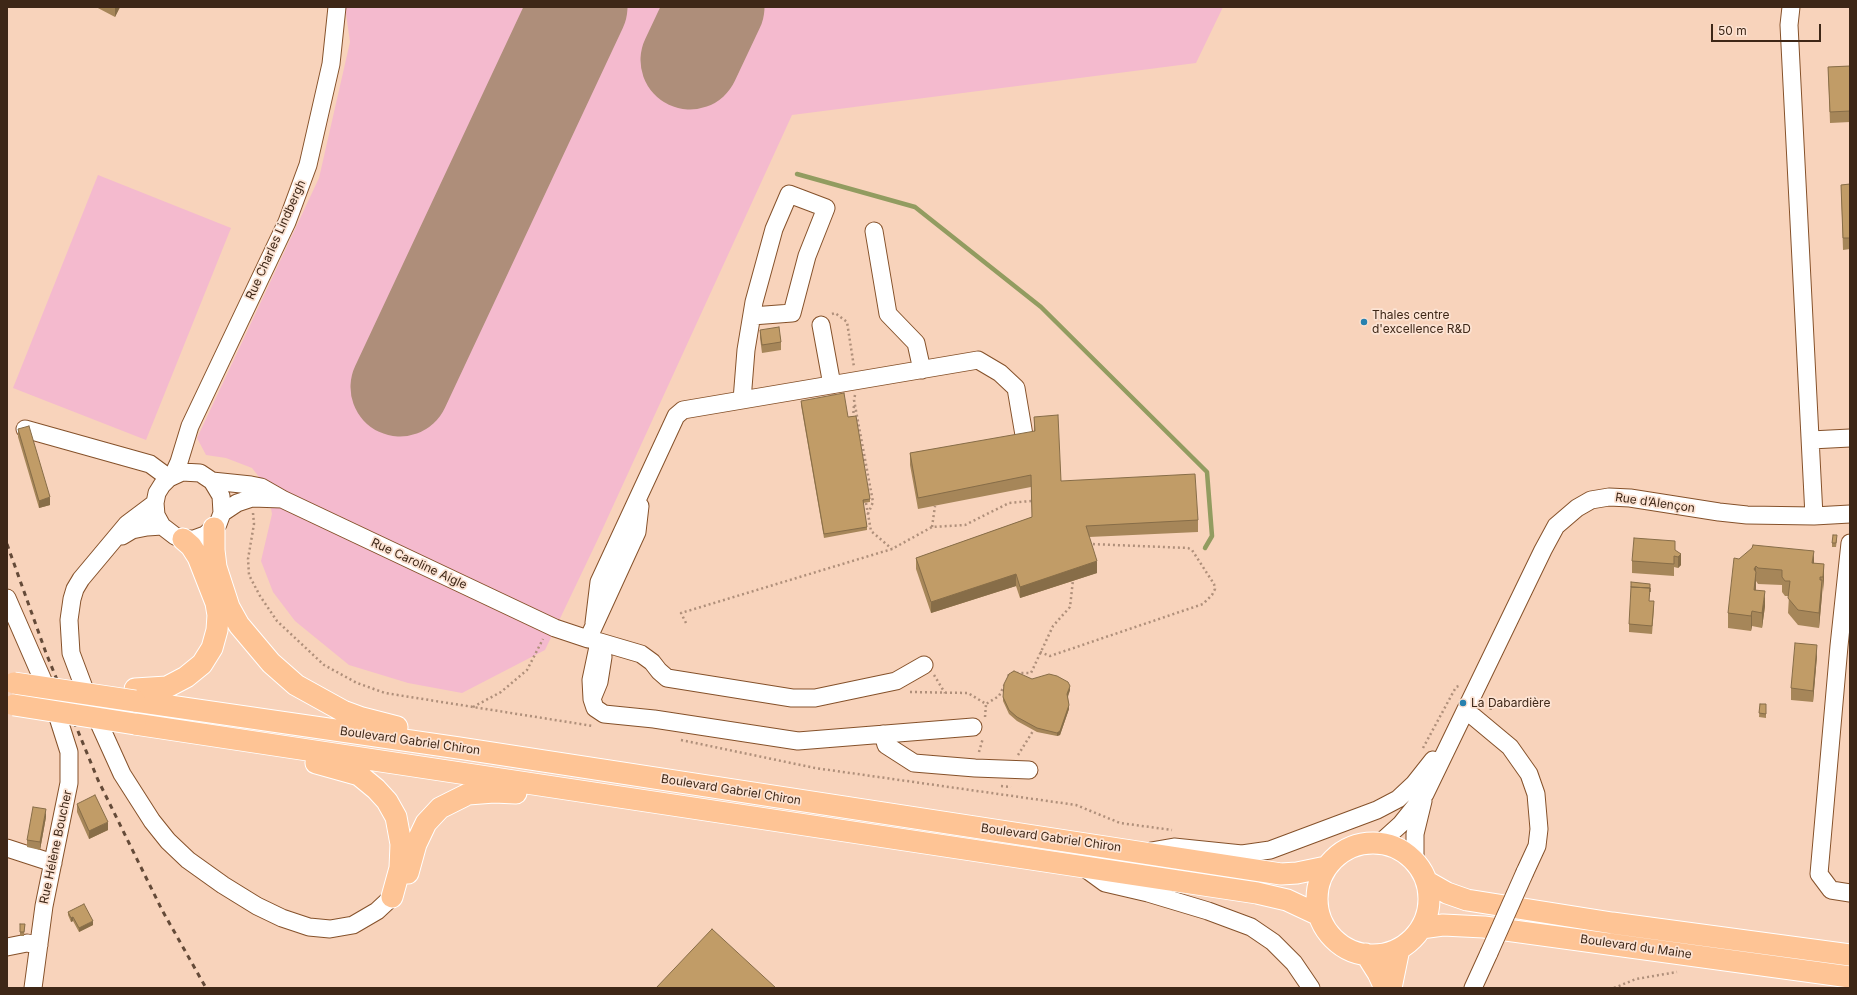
<!DOCTYPE html>
<html>
<head>
<meta charset="utf-8">
<style>
  body { margin:0 }
  #map { position:relative; width:1857px; height:995px; overflow:hidden; background:#f8d3bb; font-family:Inter,sans-serif }
  canvas { display:block }
  .frame { position:absolute; inset:0; border:8px solid #3e2717; pointer-events:none }
  .scale { position:absolute; left:1711px; top:24px; width:110px; height:18px; box-sizing:border-box; border:2px solid #3e2717; border-top:0; padding-left:5px; font-size:12px; line-height:14px; white-space:nowrap; color:#3e2717; -webkit-text-stroke:3px #fce3d3; paint-order:stroke }
</style>
</head>
<body>
<div id="map">
<canvas width="1857" height="995"></canvas>
<div class="frame"></div>
<div class="scale">50 m</div>
</div>
<script>
const c = document.querySelector('canvas').getContext('2d');
c.lineJoin = 'round';
function fillPath(path, color) {
  c.fillStyle = color;
  c.fill(path, 'evenodd');
}
function shape(rows) {
  const path = new Path2D();
  for (const r of rows) {
    if (r.length === 3) {
      path.moveTo(r[0] + r[2], r[1]);
      path.arc(r[0], r[1], r[2], 0, 2 * Math.PI);
      continue;
    }
    path.moveTo(r[0], r[1]);
    for (let i = 2; i < r.length; i += 2) path.lineTo(r[i], r[i + 1]);
  }
  return path;
}
function trace(path, color, width, dash) {
  c.strokeStyle = color;
  c.lineWidth = width;
  c.lineCap = dash ? 'butt' : 'round';
  c.setLineDash(dash || []);
  c.stroke(path);
}
function write(font, color, halo, rows, align = 'center') {
  c.font = font + ' Inter,sans-serif';
  c.lineWidth = 3.5;
  c.setLineDash([]);
  c.textBaseline = 'middle';
  c.strokeStyle = halo;
  c.fillStyle = color;
  for (const [text, x, y, turn = 0] of rows) {
    c.save();
    c.translate(x, y);
    c.rotate((+turn || 0) * Math.PI / 180);
    c.textAlign = isNaN(turn) ? turn : align;
    if (halo) c.strokeText(text, 0, 0);
    c.fillText(text, 0, 0);
    c.restore();
  }
}
fillPath(shape([
  [345,7,1223,7,1196,63,792,115,597,541,545,650,462,693,408,683,349,665,295,621,273,592,261,561,272,514,267,487,252,468,226,458,206,455,197,438,319,178,350,42],
  [98,175,231,228,146,440,13,388]
]), '#f4bace');
trace(shape([
  [797,174,915,207,1041,307,1207,472,1212,536,1205,548]
]), '#929c60', 4.5);
trace(shape([
  [690,60,715,7],
  [400,387,578,7]
]), '#ae8e7a', 99);
const minor = shape([
  [1791,7,1789,25,1814,516],
  [874,231,888,314,916,343,922,370],
  [821,325,832,385],
  [742,400,746,350,754,302,774,229,789,194,826,208,807,256,792,313,752,316],
  [25,429,150,464,169,478],
  [1811,440,1850,438],
  [173,475,179,462,190,426,287,222,308,165,331,64,337,7],
  [212,481,221,496,222,513,218,524,205,535,194,539,183,539,175,536,162,526,156,515,155,503,157,493,162,485,169,478,182,472,200,473,212,481,251,485,261,487,282,499,252,498,237,503,222,513],
  [282,499,555,628,588,639,637,532,640,506],
  [155,503,127,524,81,579,75,589,72,599,69,620,71,653,89,701,122,774,152,821,168,841,188,860,223,885,257,906,282,918,309,927,330,929,353,925,377,911,392,897],
  [122,536,132,530,147,527,162,526],
  [1850,543,1839,646,1819,874,1831,890,1850,893],
  [7,598,55,708,69,752,69,783,44,906,33,988],
  [594,623,599,582,676,416,683,410,978,360,1000,373,1016,388,1025,441],
  [590,639,641,654,652,662,659,671,667,678,792,698,815,698,896,681,924,665],
  [592,699,599,682,603,657,599,642,591,680,592,699,595,708,604,714,654,719,798,741,973,727],
  [1465,711,1474,717,1510,747,1529,774,1536,794,1539,829,1537,846,1525,872],
  [883,734,886,745,914,763,975,768,1029,770],
  [1380,843,1401,824,1425,794,1543,550,1556,526,1577,508,1591,500,1609,497,1630,498,1719,512,1747,515,1814,516,1850,514],
  [7,848,53,863],
  [1151,851,1174,847,1242,854,1270,850,1377,810,1398,799,1414,784,1433,760],
  [1415,861,1415,834,1423,801],
  [1083,867,1105,883,1148,893,1208,911,1251,927,1273,942,1294,963,1311,988],
  [7,947,27,943,39,945],
  [1473,988,1489,953]
]);
const major = shape([
  [214,528,214,550,216,567,229,607,239,625,271,663,296,685,343,711,362,718,397,727],
  [135,689,167,687,186,677,202,664,212,648,217,630,218,615,216,603,198,557,191,546,183,539],
  [135,701,459,748,1281,874,1297,873,1326,867],
  [135,724,1257,893,1287,900,1319,915],
  [316,763,359,775,376,789,387,801,396,817,401,844,400,868,392,897],
  [1373,899,56],
  [408,873,416,844,426,823,440,808,468,794,494,792,516,793],
  [1426,881,1447,893,1467,900,1612,923,1850,955],
  [1421,928,1443,925,1484,927,1850,977],
  [1366,954,1378,973,1385,988],
  [1391,988,1399,949]
]);
trace(minor, '#85512a', 19);
trace(major, '#fff', 23);
trace(shape([
  [832,314,835,313,847,322,854,367],
  [855,395,854,400,873,502,868,514],
  [853,418,854,405],
  [866,503,871,531,892,549],
  [253,513,254,524,248,559,249,575,260,596,277,621,324,665,357,683,385,693,593,726],
  [932,527,935,506],
  [686,623,681,613,892,549,932,527,965,525,1009,503,1031,501],
  [1040,652,1050,656,1203,604,1212,595,1215,589,1214,584,1192,550,1188,548,1090,544],
  [934,675,945,693],
  [1008,676,1010,673,1031,673,1053,626,1070,607,1073,580],
  [910,692,968,693,986,704,999,696,1005,684],
  [1489,698,1491,711],
  [473,707,501,692,527,670,543,639],
  [985,717,986,704],
  [681,740,815,768,1076,805,1120,823,1172,830],
  [1423,748,1456,687,1459,686],
  [979,752,983,738],
  [1018,755,1033,731],
  [1001,786,1011,787],
  [1614,988,1636,979,1677,972]
]), '#af8f7a', 2.5, [2, 3]);
trace(minor, '#fff', 17);
trace(major, '#fec495', 21);
trace(shape([
  [7,544,46,653,98,780,162,910,206,988]
]), '#644a38', 3, [5, 5]);
const minorBridge = shape([
  [1489,953,1525,872]
]);
const majorBridge = shape([
  [14,683,135,701],
  [14,705,135,724]
]);
trace(minorBridge, '#85512a', 19, []);
trace(majorBridge, '#fff', 23, []);
trace(minorBridge, '#fff', 17);
trace(majorBridge, '#fec495', 21);
fillPath(shape([
  [96,7,120,7,115,17],
  [1850,66,1850,122,1830,123,1828,67],
  [1850,184,1850,249,1843,250,1841,185],
  [760,330,781,342,781,350,762,353,760,338],
  [801,401,848,417,870,499,870,502,863,503,867,527,867,530,824,538,801,405],
  [1034,417,1061,481,1198,520,1198,532,1089,537,1097,573,1020,598,1016,586,931,613,916,569,916,558,1032,517,1031,487,918,509,910,465,910,453,1034,432],
  [18,429,50,505,39,508,18,437],
  [1837,539,1836,547,1832,547,1832,543],
  [1675,551,1681,554,1681,565,1678,568,1674,567,1674,576,1632,573,1632,561],
  [1739,559,1824,564,1824,579,1822,595,1819,628,1798,625,1788,613,1789,596,1785,596,1782,592,1782,585,1758,584,1756,581,1756,590,1765,606,1762,628,1752,626,1751,631,1728,628,1728,613],
  [1649,601,1654,608,1652,634,1629,632,1629,624],
  [1817,656,1813,702,1791,700,1791,688],
  [1032,679,1070,690,1068,697,1069,709,1060,735,1057,736,1037,732,1017,721,1009,714,1003,701,1003,697],
  [1760,704,1766,704,1766,718,1759,717],
  [77,804,108,830,89,839,77,812],
  [46,817,40,850,27,847,27,840],
  [68,912,93,925,79,932,73,921,71,922,68,915],
  [20,924,25,924,24,936,20,936]
]), '#a68659');
fillPath(shape([
  [115,7,120,7,115,17],
  [50,497,50,505,39,508,39,501],
  [1814,551,1814,566,1812,563],
  [1681,554,1681,565,1678,568,1678,557],
  [1097,561,1097,573,1020,598,1020,587],
  [1824,564,1824,579,1823,592,1823,577],
  [1756,566,1756,587,1754,605,1754,569],
  [1016,574,1016,586,931,613,931,602],
  [1822,580,1822,595,1819,628,1819,613],
  [1765,591,1765,606,1762,628,1762,613],
  [1752,611,1752,626,1751,631,1751,616],
  [1817,645,1817,656,1813,702,1813,691],
  [1070,686,1070,690,1067,698,1067,694],
  [1069,705,1069,709,1060,735,1057,736,1057,733],
  [46,809,46,817,40,850,40,842],
  [108,822,108,830,89,839,89,831],
  [73,917,73,921,71,922,71,918],
  [93,921,93,925,79,932,79,928]
]), '#876d48');
const building = shape([
  [1850,66,1850,111,1830,112,1828,67,1850,66],
  [1850,184,1850,238,1843,238,1841,185,1850,184],
  [779,327,781,342,762,345,760,330,779,327],
  [844,393,848,417,856,416,870,499,863,500,867,527,824,534,801,401,844,393],
  [1058,415,1061,481,1195,474,1198,520,1086,526,1097,561,1020,587,1016,574,931,602,916,558,1032,517,1031,475,918,498,910,453,1035,431,1034,417,1058,415],
  [29,426,50,497,39,501,18,429,29,426],
  [1833,535,1837,535,1836,543,1832,543,1833,535],
  [1634,538,1675,541,1675,550,1681,554,1678,557,1674,556,1674,564,1632,561,1634,538],
  [1753,545,1814,551,1812,563,1824,564,1823,577,1820,577,1820,580,1822,580,1819,613,1798,610,1788,598,1790,581,1785,581,1782,577,1782,570,1758,568,1756,566,1754,569,1756,572,1754,590,1765,591,1762,613,1752,611,1751,616,1728,613,1734,558,1739,559,1752,548,1753,545],
  [1631,582,1650,584,1650,592,1650,588,1631,587,1631,582],
  [1631,587,1650,588,1649,601,1654,601,1652,626,1629,624,1631,587],
  [1795,643,1817,645,1813,691,1791,688,1795,643],
  [1014,671,1032,679,1049,674,1057,676,1068,682,1070,686,1067,694,1069,705,1060,731,1057,733,1037,728,1017,717,1009,710,1003,697,1004,684,1009,674,1014,671],
  [1760,704,1766,704,1766,714,1759,713,1760,704],
  [95,795,108,822,89,831,77,804,95,795],
  [33,807,46,809,40,842,27,840,33,807],
  [84,904,93,921,79,928,73,917,71,918,68,912,84,904],
  [20,924,25,924,24,932,20,932,20,924],
  [712,929,776,988,656,988,712,929]
]);
fillPath(building, '#c19c67');
trace(building, '#876d48', 1);
for (const [x, y, r, color] of [
  [1364,322,4,"#2781af"],
  [1463,703,4,"#2781af"]
]) {
  const dot = new Path2D();
  dot.arc(x, y, r, 0, 2 * Math.PI);
  c.fillStyle = color;
  c.fill(dot);
  trace(dot, '#fce3d3', 1.5);
}
write('12px', '#3e2717', '#fce3d3', [
  ["Rue Charles Lindbergh",276,240,-66],
  ["Rue d’Alençon",1655,503,8],
  ["Rue Caroline Aigle",419,564,25],
  ["Boulevard Gabriel Chiron",410,741,8],
  ["Boulevard Gabriel Chiron",731,790,9],
  ["Boulevard Gabriel Chiron",1051,838,8],
  ["Rue Hélène Boucher",56,847,-78],
  ["Boulevard du Maine",1636,947,8]
]);
write('12px', '#3e2717', '#fce3d3', [
  ["Thales centre",1372,315],
  ["d'excellence R&D",1372,329],
  ["La Dabardière",1471,703]
], 'left');
</script>
</body>
</html>
